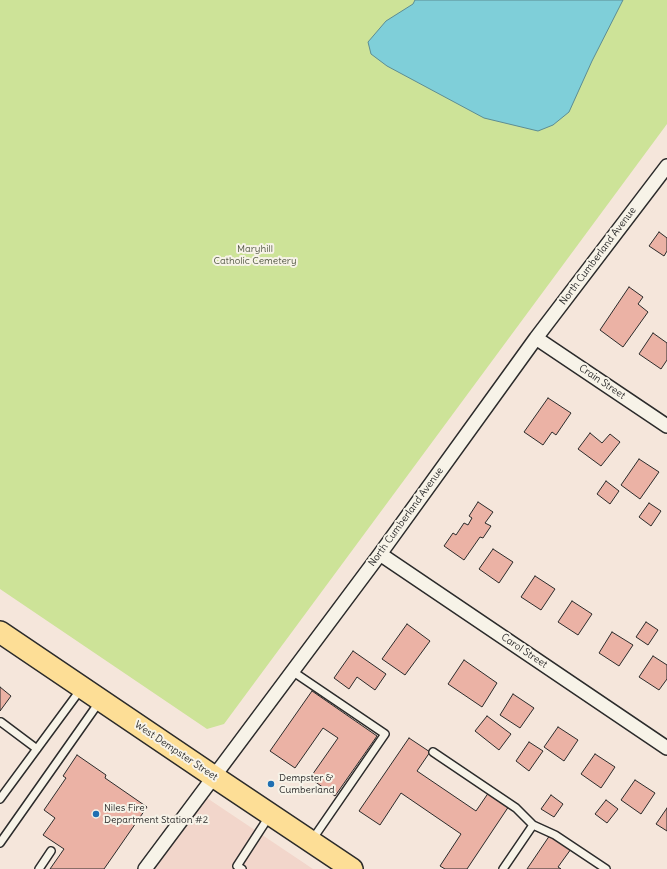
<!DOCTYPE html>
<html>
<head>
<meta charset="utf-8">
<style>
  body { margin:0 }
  canvas { display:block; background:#f5e6db }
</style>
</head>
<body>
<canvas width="667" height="869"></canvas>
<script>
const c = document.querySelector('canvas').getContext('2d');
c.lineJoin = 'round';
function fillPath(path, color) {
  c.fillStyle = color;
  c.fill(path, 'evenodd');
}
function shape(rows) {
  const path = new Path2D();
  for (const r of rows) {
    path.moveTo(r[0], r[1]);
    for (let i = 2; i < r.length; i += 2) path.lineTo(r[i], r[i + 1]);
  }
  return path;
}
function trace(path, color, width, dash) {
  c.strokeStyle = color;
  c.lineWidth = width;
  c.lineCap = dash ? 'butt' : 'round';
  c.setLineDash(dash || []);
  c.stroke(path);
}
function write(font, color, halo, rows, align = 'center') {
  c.font = font + ' Delius,sans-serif';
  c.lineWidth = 4;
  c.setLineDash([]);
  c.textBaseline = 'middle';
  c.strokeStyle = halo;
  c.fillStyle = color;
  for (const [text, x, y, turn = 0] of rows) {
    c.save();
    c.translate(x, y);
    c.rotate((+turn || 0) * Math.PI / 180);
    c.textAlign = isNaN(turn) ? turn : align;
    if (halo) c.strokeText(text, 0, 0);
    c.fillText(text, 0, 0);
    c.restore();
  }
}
fillPath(shape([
  [204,796,313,869,149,869]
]), '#f2d6cb');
fillPath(shape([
  [0,0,667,0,667,124,224,724,207,729,0,589]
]), '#cde398');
const water = shape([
  [415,0,623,0,592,61,569,112,553,125,538,131,484,118,387,66,371,54,368,42,386,21,413,4,415,0]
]);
fillPath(water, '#7fcfd9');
trace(water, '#5d8d93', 1);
const building = shape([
  [659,232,667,238,667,251,664,256,649,246,659,232],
  [629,287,643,297,638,304,648,312,623,347,600,330,629,287],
  [653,333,667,343,667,360,661,369,639,354,653,333],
  [548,398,571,413,556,435,552,432,543,445,524,432,548,398],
  [590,433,602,443,610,434,620,442,601,466,578,449,590,433],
  [639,459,659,472,640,499,621,485,639,459],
  [606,481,619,491,610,504,597,494,606,481],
  [478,502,493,512,485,523,491,526,483,538,480,537,464,560,444,546,453,533,456,535,464,523,468,525,472,518,469,516,478,502],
  [649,503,661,511,651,526,639,517,649,503],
  [493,549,513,562,499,583,479,569,493,549],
  [535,576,555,589,541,610,521,597,535,576],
  [572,601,592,614,578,635,558,622,572,601],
  [646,622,658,630,648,645,636,637,646,622],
  [407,624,430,641,405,675,382,659,407,624],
  [612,632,633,645,619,666,599,653,612,632],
  [353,651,386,674,375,690,357,677,349,689,334,678,353,651],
  [653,656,667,665,667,679,659,690,639,677,653,656],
  [464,660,497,683,482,707,448,684,464,660],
  [0,687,11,696,0,711,0,687],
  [312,691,377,736,335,796,310,778,338,738,323,728,295,768,270,751,312,691],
  [513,694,534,708,520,728,500,715,513,694],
  [487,716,511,734,499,750,475,731,487,716],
  [558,727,578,740,564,761,544,747,558,727],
  [409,738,430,752,417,771,476,811,489,792,509,806,467,869,445,869,440,866,461,834,401,793,380,825,359,811,409,738],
  [529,742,543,751,529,771,516,761,529,742],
  [595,754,615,767,601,788,581,774,595,754],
  [77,755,106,775,105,778,147,807,104,869,50,869,64,849,43,835,55,818,44,810,66,778,63,776,77,755],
  [635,780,655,793,641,814,621,800,635,780],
  [551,795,563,804,554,817,541,809,551,795],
  [606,800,618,809,607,823,595,814,606,800],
  [667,808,667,831,656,824,667,808],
  [550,835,571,849,558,867,561,869,527,869,550,835]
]);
fillPath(building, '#ebb2a5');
trace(building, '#2b2b2b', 1);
const service = shape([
  [292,671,385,734,312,840],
  [1,722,37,749],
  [433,752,516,808,533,825,503,869],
  [0,799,81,689],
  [533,825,555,835,606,869],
  [0,843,100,701],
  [39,869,51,851],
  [242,869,237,866,270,815]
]);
const minor = shape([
  [536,338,667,426],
  [380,554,667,748],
  [145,869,380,554,536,338,667,166]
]);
const primary = shape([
  [0,632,213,776,352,869]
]);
trace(service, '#2b2b2b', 10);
trace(minor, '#2b2b2b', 16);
trace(primary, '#2b2b2b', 24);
trace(service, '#f7f3e8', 7);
trace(minor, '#f7f3e8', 13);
trace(primary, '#fdde96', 21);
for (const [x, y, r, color] of [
  [271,784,4,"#1f6fb2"],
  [96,814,4,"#1f6fb2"]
]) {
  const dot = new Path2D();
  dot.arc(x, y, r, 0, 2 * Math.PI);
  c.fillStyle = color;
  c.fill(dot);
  trace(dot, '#f7f3e8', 1.5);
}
write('10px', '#545946', '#f7f3e8', [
  ["Maryhill",255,249],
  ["Catholic Cemetery",255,261]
]);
write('10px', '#2b2b2b', '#f7f3e8', [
  ["North Cumberland Avenue",598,256,-53],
  ["Crain Street",602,382,34],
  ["North Cumberland Avenue",406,517,-54],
  ["Carol Street",524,651,34],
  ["West Dempster Street",176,751,34]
]);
write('10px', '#2b2b2b', '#f7f3e8', [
  ["Dempster &",279,778],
  ["Cumberland",279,790],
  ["Niles Fire",104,808],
  ["Department Station #2",104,820]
], 'left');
</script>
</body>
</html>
